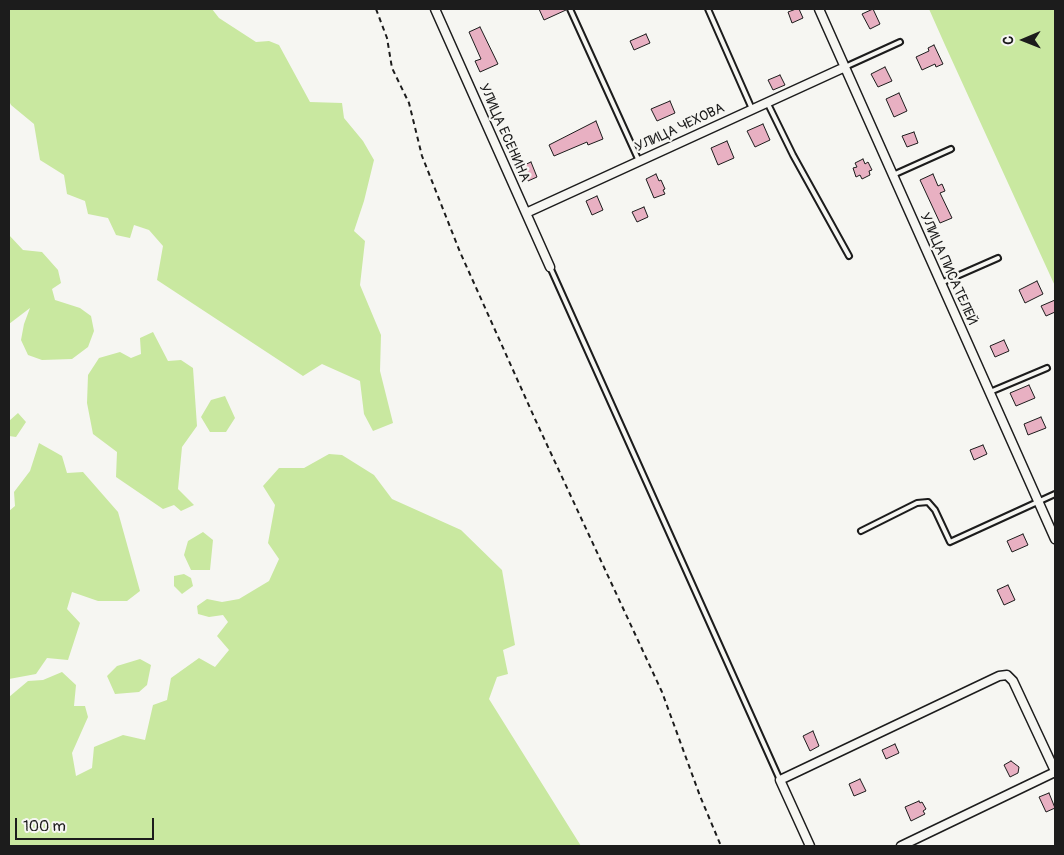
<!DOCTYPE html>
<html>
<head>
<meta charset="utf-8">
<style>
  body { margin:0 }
  #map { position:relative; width:1064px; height:855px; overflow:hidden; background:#f6f6f2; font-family:Pangolin,sans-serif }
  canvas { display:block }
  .frame { position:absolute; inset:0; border:10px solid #1c1c1c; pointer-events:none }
  .north { position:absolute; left:999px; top:15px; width:50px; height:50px; -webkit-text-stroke:4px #f6f6f2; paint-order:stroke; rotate:269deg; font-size:14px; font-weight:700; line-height:20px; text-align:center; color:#1c1c1c }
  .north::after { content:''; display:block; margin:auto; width:18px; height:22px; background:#1c1c1c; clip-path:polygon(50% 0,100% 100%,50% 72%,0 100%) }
  .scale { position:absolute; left:15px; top:818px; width:139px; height:22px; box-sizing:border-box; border:2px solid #1c1c1c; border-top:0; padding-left:6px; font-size:15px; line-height:18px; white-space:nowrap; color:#1c1c1c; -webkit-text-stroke:4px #f6f6f2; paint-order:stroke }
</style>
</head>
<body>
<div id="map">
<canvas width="1064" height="855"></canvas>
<div class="frame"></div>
<div class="north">С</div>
<div class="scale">100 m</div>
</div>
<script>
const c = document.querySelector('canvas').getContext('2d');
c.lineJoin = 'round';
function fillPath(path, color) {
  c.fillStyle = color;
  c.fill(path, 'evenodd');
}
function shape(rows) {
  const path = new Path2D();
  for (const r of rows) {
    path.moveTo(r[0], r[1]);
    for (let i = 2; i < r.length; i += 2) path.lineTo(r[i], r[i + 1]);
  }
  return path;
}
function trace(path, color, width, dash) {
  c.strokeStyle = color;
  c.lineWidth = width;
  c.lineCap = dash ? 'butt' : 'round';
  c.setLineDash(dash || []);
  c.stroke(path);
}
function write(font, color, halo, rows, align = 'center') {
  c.font = font + ' Pangolin,sans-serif';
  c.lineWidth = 4.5;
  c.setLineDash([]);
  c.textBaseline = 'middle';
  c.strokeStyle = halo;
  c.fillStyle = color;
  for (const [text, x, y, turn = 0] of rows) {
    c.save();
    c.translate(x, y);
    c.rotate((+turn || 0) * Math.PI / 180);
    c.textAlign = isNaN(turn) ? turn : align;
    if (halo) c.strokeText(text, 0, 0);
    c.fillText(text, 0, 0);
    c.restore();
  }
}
fillPath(shape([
  [9,9,212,9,219,18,256,42,269,41,279,45,310,102,342,103,344,118,363,141,374,160,364,201,354,231,365,241,360,285,381,335,380,371,393,423,373,431,364,414,360,381,322,364,303,376,157,280,163,246,149,230,134,225,130,238,116,235,108,218,88,214,85,201,67,194,64,175,40,160,34,124,11,105,9,101],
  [929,9,1055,9,1055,286,945,45],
  [9,235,23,250,42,252,58,270,61,283,52,289,55,300,80,308,91,316,94,331,88,347,72,359,42,360,28,355,21,340,24,324,30,308,9,324],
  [153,332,168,361,181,360,193,368,197,426,182,447,178,489,194,505,181,511,174,505,163,509,116,477,117,452,93,434,87,403,88,375,99,358,120,352,131,358,141,354,140,338],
  [225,396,235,418,226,432,210,432,201,417,211,400],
  [18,413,26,422,16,437,9,436,9,421],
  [39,443,62,456,67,473,83,472,118,512,140,591,127,601,98,601,72,592,67,609,80,623,68,660,47,658,36,674,9,679,9,511,15,506,14,492,30,471],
  [329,454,342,455,374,475,392,499,461,530,502,570,515,645,503,650,508,674,497,677,489,699,581,846,9,846,9,697,28,681,43,680,62,672,76,685,74,706,85,706,88,717,72,753,76,776,92,768,94,747,123,735,145,740,153,705,167,700,171,678,199,658,215,667,229,650,217,636,228,622,223,615,209,617,198,614,197,606,207,599,222,602,239,599,269,581,279,559,268,543,275,505,263,486,279,468,304,468],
  [203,532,213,540,210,570,191,570,184,555,188,541],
  [184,574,191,578,193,586,182,594,174,586,174,576],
  [140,659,151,665,147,685,139,692,115,694,107,676,117,666]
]), '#c9e8a0');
const building = shape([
  [539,9,566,9,566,10,544,20,539,9],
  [796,9,799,9,803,18,792,23,788,12,796,9],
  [873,9,880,24,870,29,862,14,873,9],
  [480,27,498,64,480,72,475,61,481,59,469,32,480,27],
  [646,34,650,43,634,50,630,41,646,34],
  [934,45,943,64,936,67,935,64,922,70,916,57,929,51,928,48,934,45],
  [885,67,892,81,878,87,871,74,885,67],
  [780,75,785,85,773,90,768,80,780,75],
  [899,93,907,111,894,117,886,99,899,93],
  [670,101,675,113,657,121,651,109,670,101],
  [596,121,603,139,588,145,587,142,554,156,549,145,596,121],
  [763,124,770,140,755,147,747,131,763,124],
  [914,132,918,143,907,147,902,136,914,132],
  [727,141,734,158,718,165,711,148,727,141],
  [863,159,865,164,868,162,872,170,869,171,870,175,862,179,860,175,856,177,853,168,857,167,855,163,863,159],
  [531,162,537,177,528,181,522,166,531,162],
  [656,174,659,181,661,180,665,189,663,190,665,194,654,198,646,179,656,174],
  [933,174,938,186,942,184,945,191,940,193,952,218,940,223,920,180,933,174],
  [597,196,603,210,592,215,586,201,597,196],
  [644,207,648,217,637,222,632,212,644,207],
  [1037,281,1043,294,1025,303,1019,290,1037,281],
  [1055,300,1055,312,1046,316,1041,306,1055,300],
  [1004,340,1009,351,995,357,990,346,1004,340],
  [1029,385,1035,398,1016,406,1010,393,1029,385],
  [1041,417,1046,428,1028,435,1024,424,1041,417],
  [983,445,987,454,974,460,970,450,983,445],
  [1023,534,1028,545,1012,552,1007,541,1023,534],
  [1008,585,1015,600,1004,605,997,590,1008,585],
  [813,731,819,746,810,751,803,736,813,731],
  [895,744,899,753,886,759,882,750,895,744],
  [1011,761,1019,767,1018,773,1010,777,1004,765,1011,761],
  [860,779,866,791,854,796,849,784,860,779],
  [1049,793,1055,808,1046,812,1039,797,1049,793],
  [919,801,920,803,922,802,926,809,923,811,925,814,911,821,905,807,919,801]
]);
fillPath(building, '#e8b0c2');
trace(building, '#1c1c1c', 1);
const lane = shape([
  [570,9,639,161],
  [708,9,752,109],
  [845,67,900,42],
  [767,102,793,155,849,256],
  [893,175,951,149],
  [550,267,780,780],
  [941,283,998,258],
  [990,392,1047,368],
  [861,531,917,503,928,502,935,510,950,542,1055,494]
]);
const street = shape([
  [435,9,550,267],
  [819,9,1055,539],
  [526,213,845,67],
  [810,846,780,780,999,676,1007,675,1013,681,1055,771],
  [901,846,1055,772]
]);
trace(lane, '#1c1c1c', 8);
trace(street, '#1c1c1c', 11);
trace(shape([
  [376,9,387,38,392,68,409,103,422,156,460,252,535,419,662,692,700,796,721,846]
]), '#1c1c1c', 2, [5, 4]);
trace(lane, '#f6f6f2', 4);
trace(street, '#f6f6f2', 8);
write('14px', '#1c1c1c', '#f6f6f2', [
  ["УЛИЦА ЧЕХОВА",680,128,-25],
  ["УЛИЦА ЕСЕНИНА",504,133,66],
  ["УЛИЦА ПИСАТЕЛЕЙ",948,269,66]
]);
</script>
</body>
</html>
